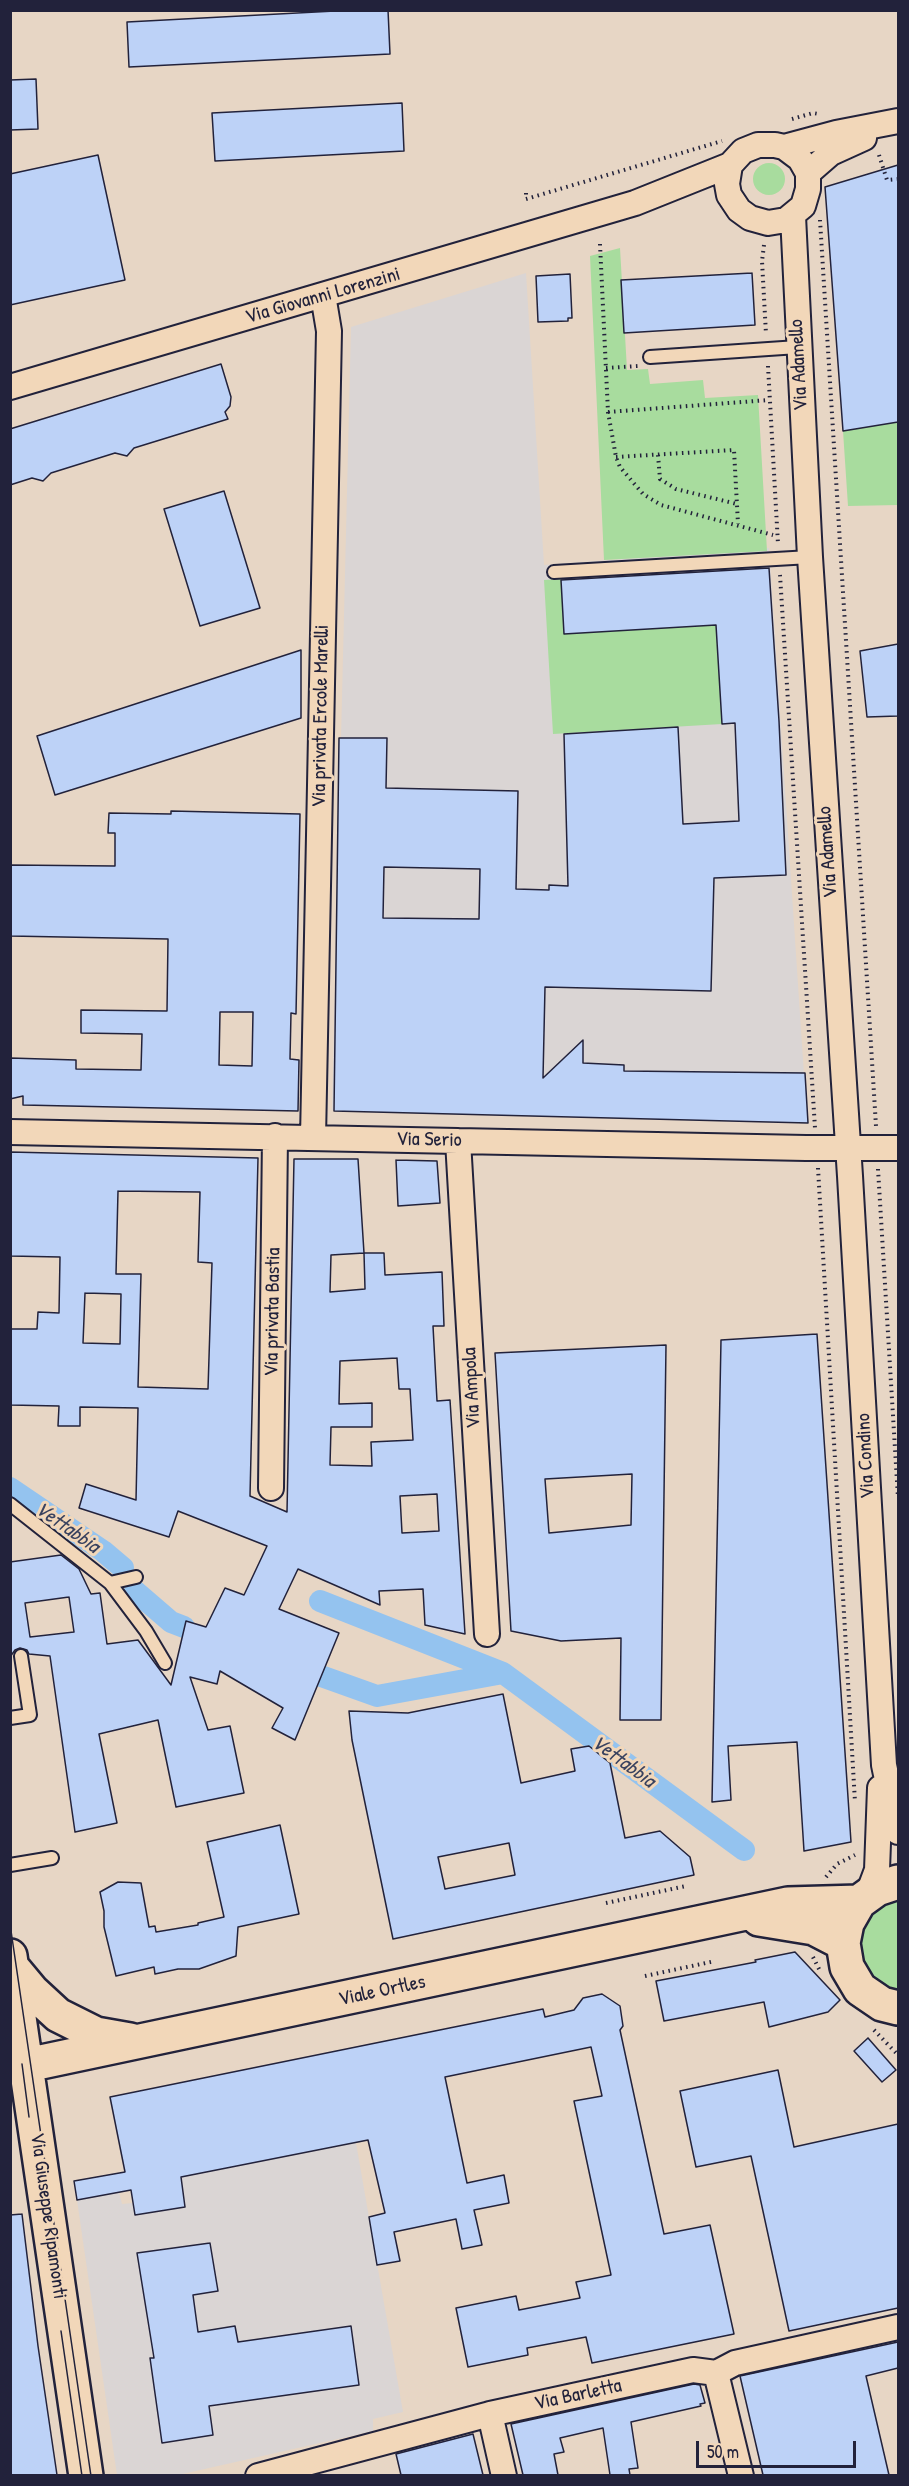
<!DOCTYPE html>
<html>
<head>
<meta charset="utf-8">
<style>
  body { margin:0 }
  #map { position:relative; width:909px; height:2486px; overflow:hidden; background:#e7d6c5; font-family:"Patrick Hand",sans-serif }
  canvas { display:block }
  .frame { position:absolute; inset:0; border:12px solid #22223b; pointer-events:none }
  .scale { position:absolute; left:696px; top:2441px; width:160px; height:27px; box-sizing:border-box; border:3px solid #22223b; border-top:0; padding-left:8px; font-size:18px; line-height:21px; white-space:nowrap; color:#22223b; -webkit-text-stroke:4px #f2d7b9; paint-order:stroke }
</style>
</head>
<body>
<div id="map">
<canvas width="909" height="2486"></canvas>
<div class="frame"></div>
<div class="scale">50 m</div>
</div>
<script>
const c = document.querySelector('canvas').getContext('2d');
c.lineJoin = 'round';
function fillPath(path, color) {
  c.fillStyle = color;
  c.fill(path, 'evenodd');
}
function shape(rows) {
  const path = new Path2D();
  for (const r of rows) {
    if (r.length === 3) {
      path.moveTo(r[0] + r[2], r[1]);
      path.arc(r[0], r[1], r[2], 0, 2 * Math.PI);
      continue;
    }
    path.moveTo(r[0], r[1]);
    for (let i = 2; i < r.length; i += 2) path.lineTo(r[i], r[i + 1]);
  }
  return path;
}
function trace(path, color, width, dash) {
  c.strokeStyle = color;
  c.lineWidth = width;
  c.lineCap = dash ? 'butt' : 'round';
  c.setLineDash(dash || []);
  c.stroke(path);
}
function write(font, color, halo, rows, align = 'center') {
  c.font = font + ' "Patrick Hand",sans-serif';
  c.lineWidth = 6;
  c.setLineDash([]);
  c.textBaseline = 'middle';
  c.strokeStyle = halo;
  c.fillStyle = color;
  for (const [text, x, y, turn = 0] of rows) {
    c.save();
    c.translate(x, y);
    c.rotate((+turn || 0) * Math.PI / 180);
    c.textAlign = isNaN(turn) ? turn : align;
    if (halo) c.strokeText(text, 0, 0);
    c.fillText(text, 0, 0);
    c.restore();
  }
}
fillPath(shape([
  [526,273,544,565,769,548,807,1120,332,1110,351,327],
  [356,2143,403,2412,373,2419,373,2431,178,2475,117,2475,77,2200,119,2192,122,2204,133,2203,135,2215,185,2207,181,2177]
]), '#dad5d4');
fillPath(shape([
  [769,179,16],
  [620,248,627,370,648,369,650,384,703,380,705,398,758,395,767,551,604,560,590,256],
  [898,422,898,505,848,506,843,431],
  [561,579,564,634,716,625,722,724,553,734,544,580],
  [898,1895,898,1995,871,1981,860,1963,857,1943,861,1924,873,1907]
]), '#a8dc9e');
trace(shape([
  [10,1488,103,1551,123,1568],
  [135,1591,171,1622,184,1627],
  [320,1601,503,1673],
  [293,1666,377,1696,503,1673,744,1850]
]), '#94c3ef', 22);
const building = shape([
  [354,10,388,10,390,54,129,67,127,22,354,10],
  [36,79,38,129,10,130,10,80,36,79],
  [402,103,404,151,215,161,212,113,402,103],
  [98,155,125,280,10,305,10,174,98,155],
  [898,165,898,422,843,431,825,187,898,165],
  [752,273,755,325,624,333,621,280,752,273],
  [570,274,572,318,568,318,568,321,538,322,536,276,570,274],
  [221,364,231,397,230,406,225,412,228,419,134,448,127,456,115,453,51,473,43,481,32,478,10,485,10,429,221,364],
  [224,491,260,608,200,626,164,509,224,491],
  [769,568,779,721,786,875,714,878,711,991,545,987,543,1078,583,1040,583,1063,624,1065,624,1071,805,1073,808,1123,334,1111,339,738,387,738,386,788,518,791,516,889,549,890,549,885,568,886,564,734,678,727,683,824,739,821,735,723,722,724,716,625,564,634,561,580,769,568],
  [384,867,480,869,479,919,383,918,384,867],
  [898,644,898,716,867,717,860,651,898,644],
  [301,650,301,718,55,795,37,736,301,650],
  [171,811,300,814,296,1014,291,1013,290,1059,299,1060,298,1111,23,1105,23,1096,10,1099,10,1058,76,1060,76,1069,141,1070,142,1034,81,1033,81,1010,167,1011,168,939,10,936,10,865,115,866,115,833,108,833,109,813,171,814,171,811],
  [220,1012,253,1012,252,1066,219,1065,220,1012],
  [10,1152,258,1158,250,1496,287,1512,294,1159,358,1159,364,1253,384,1253,385,1275,442,1272,444,1326,433,1326,437,1401,450,1400,465,1634,425,1625,423,1589,379,1591,380,1605,298,1569,279,1609,339,1633,295,1740,272,1728,283,1708,220,1671,217,1684,190,1677,208,1730,230,1726,244,1793,176,1807,158,1720,99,1734,117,1823,75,1832,50,1656,29,1654,27,1650,20,1648,15,1650,10,1657,10,1562,61,1555,79,1569,91,1594,100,1593,107,1644,138,1640,171,1685,186,1621,206,1627,225,1588,244,1595,267,1546,178,1511,169,1537,79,1508,86,1484,136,1500,138,1408,80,1407,80,1426,58,1426,59,1406,10,1405,10,1329,37,1329,38,1312,59,1313,60,1257,10,1256,10,1152],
  [118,1191,200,1192,198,1262,212,1263,208,1389,138,1387,141,1274,116,1274,118,1191],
  [364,1253,365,1289,330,1292,331,1255,364,1253],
  [85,1293,121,1294,120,1344,83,1343,85,1293],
  [397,1358,399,1389,410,1389,413,1440,371,1442,372,1466,330,1465,331,1427,372,1427,372,1403,339,1404,340,1361,397,1358],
  [437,1494,439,1531,402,1533,400,1496,437,1494],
  [69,1597,74,1632,30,1637,25,1603,69,1597],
  [396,1160,437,1161,440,1203,398,1206,396,1160],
  [817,1334,851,1842,804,1851,797,1742,728,1746,731,1800,712,1802,721,1340,817,1334],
  [666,1345,661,1720,620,1720,621,1638,561,1641,511,1631,495,1353,666,1345],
  [632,1474,631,1525,549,1533,545,1479,632,1474],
  [503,1694,521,1783,575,1771,571,1749,589,1746,610,1763,625,1838,660,1831,690,1857,694,1875,393,1939,352,1740,349,1711,408,1713,503,1694],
  [509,1843,515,1875,445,1889,438,1857,509,1843],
  [280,1825,299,1914,238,1927,236,1956,199,1969,178,1969,155,1974,154,1967,116,1976,104,1927,104,1911,100,1892,118,1882,141,1883,149,1927,155,1926,156,1932,198,1925,198,1923,224,1917,207,1842,280,1825],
  [795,1952,840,2000,828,2012,769,2027,764,2002,664,2021,656,1981,756,1962,755,1960,795,1952],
  [602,1994,620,2006,623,2026,620,2030,664,2234,710,2225,734,2334,592,2363,586,2337,527,2348,528,2355,468,2367,456,2308,516,2296,519,2310,580,2298,576,2282,611,2275,574,2101,602,2096,591,2047,445,2077,467,2183,504,2175,509,2203,474,2210,482,2245,462,2249,456,2219,394,2232,400,2261,377,2265,369,2217,385,2213,368,2140,181,2177,185,2207,135,2215,131,2190,77,2200,74,2181,125,2172,110,2097,543,2009,545,2017,574,2010,583,1998,602,1994],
  [868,2038,896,2070,882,2082,854,2051,868,2038],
  [778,2070,794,2147,898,2124,898,2308,789,2331,751,2156,696,2167,680,2091,778,2070],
  [22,2214,38,2346,57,2475,10,2475,10,2215,22,2214],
  [210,2243,218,2291,193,2295,198,2332,235,2326,238,2342,351,2326,359,2385,209,2406,213,2435,162,2443,150,2358,154,2358,137,2253,210,2243],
  [898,2342,898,2368,866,2376,889,2475,763,2475,740,2376,898,2342],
  [694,2384,700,2385,705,2403,700,2404,701,2406,631,2422,638,2468,629,2469,630,2475,610,2475,603,2428,560,2438,564,2452,554,2454,558,2475,523,2475,511,2424,694,2384],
  [473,2434,483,2475,401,2475,396,2454,473,2434]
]);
fillPath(building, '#bdd2f7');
trace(building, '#22223b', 1.5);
const lane = shape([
  [650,357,798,347],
  [554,572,810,557],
  [10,1504,110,1583,146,1631,165,1663],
  [110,1583,136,1577],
  [10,1718,30,1715,21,1656],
  [10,1865,52,1858]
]);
const street = shape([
  [758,145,775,145,784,147,800,159,808,173,808,189,803,206,786,220,768,223,750,218,739,210,729,195,727,184,730,165,743,151,758,145],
  [784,147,836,133,898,121],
  [808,173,831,153,864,138],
  [793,216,810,557,850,1176,884,1765,898,1832],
  [10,387,635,203,730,165],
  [10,1132,806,1148,898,1148],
  [313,1138,329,331,323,295],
  [458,1141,487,1634],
  [271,1488,275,1136],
  [868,1894,877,1870,880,1788],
  [716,2373,741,2476],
  [490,2414,504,2476],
  [258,2476,490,2414,693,2370,716,2373,735,2363,898,2327]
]);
const secondary = shape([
  [898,1882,877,1889,859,1902,847,1923,843,1943,847,1967,860,1989,882,2004,898,2008],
  [759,1919,814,1928,843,1943],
  [10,1956,86,2476],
  [12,1967,32,1991,58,2015,96,2034,130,2040],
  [27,2065,788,1904,859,1902]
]);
trace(lane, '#22223b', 16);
trace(street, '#22223b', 28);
trace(secondary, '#22223b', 38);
trace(shape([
  [792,119,813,113,819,114],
  [879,155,887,180,898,179],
  [526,193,526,199,722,141],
  [820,220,876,1126],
  [600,244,608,412,616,457,620,467,643,494,661,505,773,535],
  [764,245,762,261,766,334],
  [768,366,778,544],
  [606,368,638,366],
  [608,412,769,400],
  [658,455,660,479,676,489,737,504],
  [616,457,734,450,738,524],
  [780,575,815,1128],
  [818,1168,855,1802],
  [878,1169,898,1498],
  [826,1877,837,1864,855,1855],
  [606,1903,686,1886],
  [813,1957,820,1971],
  [645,1976,715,1961],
  [874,2030,898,2055]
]), '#22223b', 4, [1.5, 4.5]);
trace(lane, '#f2d7b9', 12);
trace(street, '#f2d7b9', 24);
trace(secondary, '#f2d7b9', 33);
trace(shape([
  [10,1924,91,2476],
  [22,2064,29,2117],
  [61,2331,82,2476]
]), '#22223b', 1.5);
write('20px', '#22223b', '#f2d7b9', [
  ["Via Giovanni Lorenzini",323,296,-16],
  ["Via Adamello",799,365,-93],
  ["Via privata Ercole Marelli",321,716,-89],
  ["Via Adamello",828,852,-94],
  ["Via Serio",429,1140,1],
  ["Via privata Bastia",273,1312,-89],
  ["Via Ampola",472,1388,-93],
  ["Via Condino",866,1456,-93],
  ["Viale Ortles",382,1991,-12],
  ["Via Giuseppe Ripamonti",48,2216,82],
  ["Via Barletta",578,2395,-12]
]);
write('italic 21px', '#39425f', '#f2d7b9', [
  ["Vettabbia",67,1528,35],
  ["Vettabbia",623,1762,36]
]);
</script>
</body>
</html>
